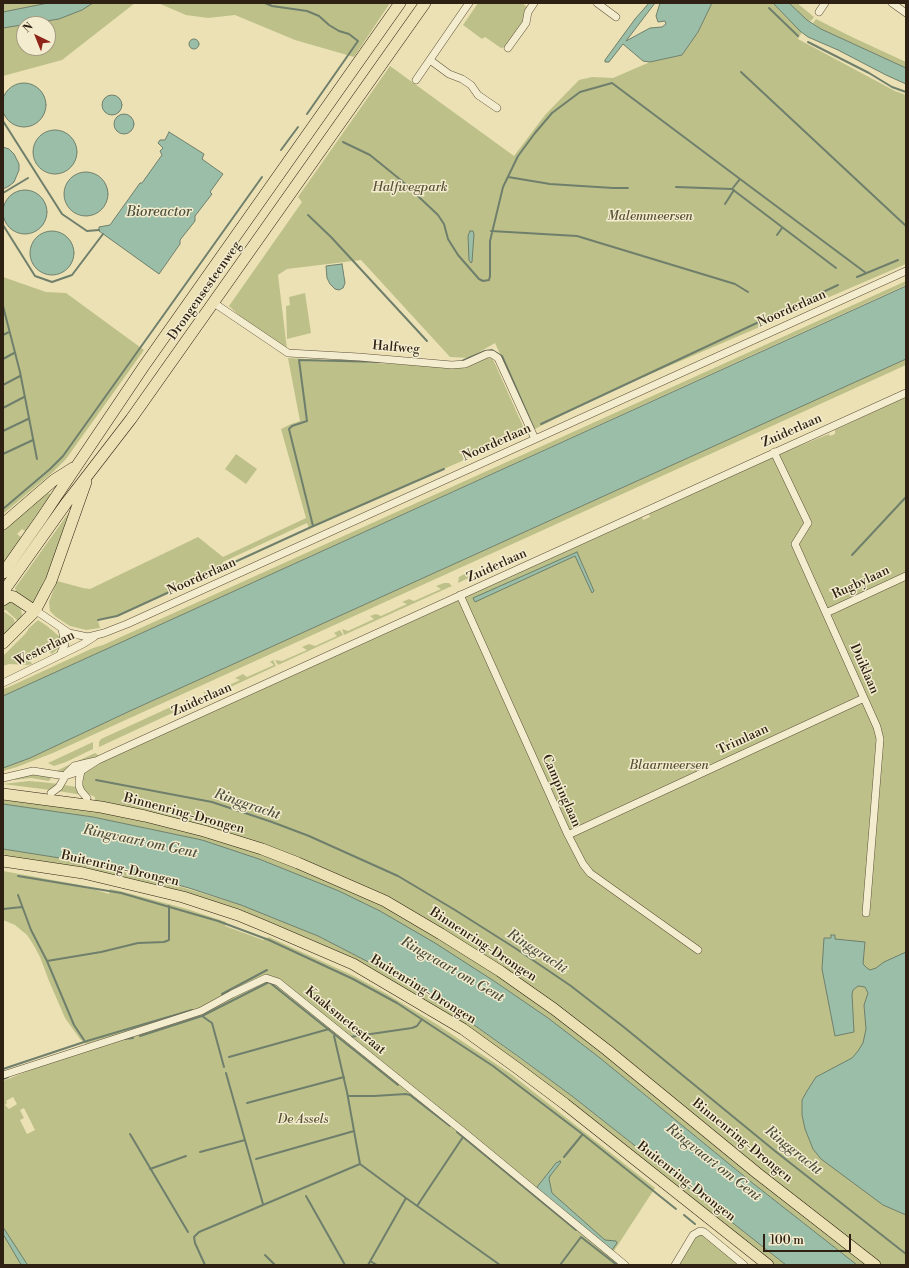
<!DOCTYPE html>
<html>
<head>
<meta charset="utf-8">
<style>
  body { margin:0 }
  #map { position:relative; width:909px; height:1268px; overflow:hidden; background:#ece1b4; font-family:"Libre Bodoni",serif }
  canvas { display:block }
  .frame { position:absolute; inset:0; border:4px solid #2e2113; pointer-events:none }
  .north { position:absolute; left:16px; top:16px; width:40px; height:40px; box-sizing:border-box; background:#f3ecce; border:1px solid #a49b83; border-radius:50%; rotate:317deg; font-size:11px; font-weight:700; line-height:16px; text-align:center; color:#2e2113 }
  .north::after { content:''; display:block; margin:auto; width:14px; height:18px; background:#8f2418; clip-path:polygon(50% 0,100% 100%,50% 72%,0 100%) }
  .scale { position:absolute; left:763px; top:1234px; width:88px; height:18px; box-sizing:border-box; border:2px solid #2e2113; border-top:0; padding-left:5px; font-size:12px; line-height:14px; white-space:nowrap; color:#2e2113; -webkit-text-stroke:3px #f3ecce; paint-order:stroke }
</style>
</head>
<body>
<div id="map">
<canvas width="909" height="1268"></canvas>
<div class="frame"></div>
<div class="north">N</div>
<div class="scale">100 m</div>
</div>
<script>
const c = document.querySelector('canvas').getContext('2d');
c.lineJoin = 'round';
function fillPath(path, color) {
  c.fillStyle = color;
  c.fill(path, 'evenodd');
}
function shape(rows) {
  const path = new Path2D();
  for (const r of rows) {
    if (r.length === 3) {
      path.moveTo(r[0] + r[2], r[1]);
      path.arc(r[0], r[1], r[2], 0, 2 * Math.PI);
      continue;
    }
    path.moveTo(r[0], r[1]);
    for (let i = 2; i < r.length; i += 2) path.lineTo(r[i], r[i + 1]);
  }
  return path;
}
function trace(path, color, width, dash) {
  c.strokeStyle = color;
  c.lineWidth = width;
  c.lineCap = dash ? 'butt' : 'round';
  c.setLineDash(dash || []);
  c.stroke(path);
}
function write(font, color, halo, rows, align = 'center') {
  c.font = font + ' "Libre Bodoni",serif';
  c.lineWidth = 3;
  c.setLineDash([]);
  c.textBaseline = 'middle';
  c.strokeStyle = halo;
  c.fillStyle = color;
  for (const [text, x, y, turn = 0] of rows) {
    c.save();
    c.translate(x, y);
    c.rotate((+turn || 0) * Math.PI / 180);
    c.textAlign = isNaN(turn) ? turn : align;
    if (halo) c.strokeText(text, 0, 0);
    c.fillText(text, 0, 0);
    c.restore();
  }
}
fillPath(shape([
  [3,3,135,3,62,60,3,76],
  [24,24,48,24,48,48,24,48],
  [158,3,390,3,354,57,295,40,235,15,208,18,186,15],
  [478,3,522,3,527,7,524,22,506,47,501,48,485,37,482,39,463,25],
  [712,3,773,3,802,32,798,39,895,91,906,95,906,264,604,394,535,429,495,343,469,358,450,357,361,260,287,269,278,275,287,349,241,317,229,306,302,202,298,197,390,66,514,156,545,115,579,80,592,77,613,78,650,62,682,55,698,32],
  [789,3,797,3,814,17,811,21,807,20],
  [816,19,854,38,906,62,906,68,821,29,813,23],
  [3,277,46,292,66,293,144,350,66,459,53,472,3,514],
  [906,281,906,285,3,696,3,689,11,686,93,648,103,645,134,631],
  [305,293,311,333,287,339,286,306,290,305,289,297],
  [486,356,492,357,526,433,309,528,307,523,223,562,224,567,117,616,98,620,100,628,86,630,70,626,56,617,50,611,49,602,57,581,83,588,90,589,198,537,223,557,306,518,281,429,291,424,300,421,288,358,463,368],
  [906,359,906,365,53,753,17,767,3,771,3,768,30,758,132,710],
  [906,397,906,1265,857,1265,750,1181,600,1058,548,1018,494,981,380,911,339,891,259,859,202,840,93,817,3,804,3,798,94,810,95,797,86,793,81,785,84,773,95,765,642,517,643,520,650,517,649,514,777,455,829,434,830,436,835,434,835,430],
  [236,454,257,469,246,484,225,469],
  [40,491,51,494,25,531,22,529,17,534,21,537,3,562,3,524],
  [72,508,50,572,31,607,17,596,15,588],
  [472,570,477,574,458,583,459,577],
  [444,583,449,583,452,586,344,635,342,629,348,631,374,619,370,616,376,614,381,616,407,604,402,602,409,599,414,601,441,589,436,586],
  [10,601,21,609,22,615,19,622,6,610,3,610,3,605],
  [3,611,13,618,15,622,3,637],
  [38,620,47,626,60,637,61,645,59,648,52,654,46,649,29,658,32,664,28,665,9,664,3,666,3,656,26,633,29,628],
  [340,630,343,635,278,665,275,660,282,661,307,650,302,647,309,644,315,646,337,636,334,633],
  [273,660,276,666,211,696,208,690,214,692,240,680,235,678,243,674,247,677,274,665,270,662],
  [206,691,209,696,99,747,99,742,101,739,175,705,181,707,207,695,203,692],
  [93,742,93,749,66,762,54,766,48,763],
  [95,753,99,756,89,760,76,762,64,772,56,773,58,770],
  [33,773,52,777,49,781,31,778,15,780,15,778],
  [29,781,41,782,59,784,50,790,3,784],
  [64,785,77,787,82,795,58,791],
  [3,849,85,862,138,874,241,905,318,936,411,984,453,1010,572,1096,786,1265,775,1265,576,1107,510,1056,466,1026,407,989,354,960,314,941,234,909,4,857,5,854,3,854],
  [3,871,80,885,109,894,110,889,120,891,187,909,226,922,225,926,263,940,269,937,354,976,387,994,438,1025,511,1074,655,1188,612,1254,625,1265,3,1265,3,1081,85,1048,137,1031,108,1037,86,1044,80,1039,65,1018,49,981,40,957,33,944,27,935,15,925,3,920],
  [13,1097,17,1104,9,1109,5,1105,7,1103,6,1101],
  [24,1108,35,1130,27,1134,20,1120,24,1118,20,1110],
  [700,1231,742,1265,675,1265]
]), '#bdc189');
const water = shape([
  [48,3,93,3,82,10,59,19,3,28,3,12,48,3],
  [649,3,655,3,626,41,650,28,662,27,666,24,665,21,658,22,656,16,660,3,712,3,698,32,682,55,650,62,643,61,623,44,609,62,605,62,605,60,635,19,649,3],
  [773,3,789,3,807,20,821,29,906,68,906,84,886,75,838,50,808,37,800,31,773,3],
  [194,44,5],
  [24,105,22],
  [112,105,10],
  [124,124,10],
  [55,152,22],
  [169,132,204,154,202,159,223,174,210,192,212,194,195,216,195,221,180,240,180,244,159,274,99,231,99,227,110,225,140,183,142,183,162,155,160,151,163,148,158,143,160,140,165,140,169,132],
  [3,147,9,149,14,154,19,164,19,170,14,182,9,186,3,189,3,147],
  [86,194,22],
  [25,212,22],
  [470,231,473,231,474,234,472,262,471,263,469,260,468,236,470,231],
  [52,253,22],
  [342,264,345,283,343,288,339,290,335,289,330,284,327,278,326,266,342,264],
  [906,286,906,359,132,710,30,758,3,768,3,696,906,286],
  [577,552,594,591,592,593,575,556,475,602,473,598,577,552],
  [3,804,93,817,202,840,259,859,339,891,380,911,435,943,494,981,548,1018,600,1058,750,1181,857,1265,786,1265,572,1096,519,1057,453,1010,411,984,318,936,241,905,189,888,138,874,85,862,3,849,3,804],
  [831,935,835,935,835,939,865,942,863,964,867,968,870,970,876,968,884,962,906,952,906,1215,883,1205,821,1159,813,1149,805,1129,802,1115,802,1100,807,1091,816,1077,852,1058,858,1051,863,1043,866,1029,864,1005,868,993,865,987,858,986,853,990,852,994,854,1032,835,1036,822,969,824,938,831,938,831,935],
  [560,1161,561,1162,550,1176,549,1179,552,1193,605,1240,616,1241,617,1243,612,1250,538,1190,537,1187,556,1163,560,1161],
  [3,1227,27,1264,27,1265,22,1265,20,1263,3,1234,3,1227]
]);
fillPath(water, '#9abea7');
trace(water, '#6f7f6c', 1);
trace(shape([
  [265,3,272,6,307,11,319,16,329,25,339,31,349,34,358,41,307,114],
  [769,8,798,36],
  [808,42,869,73,892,87,906,92],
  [741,72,906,226],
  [3,121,62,214,87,231,99,230],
  [343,142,370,155,402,181,438,215,444,224,448,239,458,255,479,279,483,281,489,280,490,276,490,241,503,187,518,156,535,133,552,113,580,92,612,83,740,179,732,189],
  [281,150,298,127],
  [508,177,550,184,613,188,628,188],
  [740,179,866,273],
  [676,187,732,189,836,268],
  [3,193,28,178],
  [725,204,734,190],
  [308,215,331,237,427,341],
  [3,225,35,276,52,282,72,275,103,234],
  [491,231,577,236,735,284,748,292],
  [777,235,782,228],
  [857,277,898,260],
  [3,306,20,372,37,459],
  [3,335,9,332],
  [3,359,14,353],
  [462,361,485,351,492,350,502,356,534,429],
  [3,385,20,376],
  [3,408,24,397],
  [541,424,838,285],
  [3,431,28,419],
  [3,454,33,440],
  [3,509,50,469,63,456,262,177],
  [313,526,289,429,292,426,307,421,299,360,382,362],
  [852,555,906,497],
  [98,620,117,616,309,528,444,469],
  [96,780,212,802,272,822,309,836,398,876,455,910,515,948,571,986,625,1028,775,1151,906,1254],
  [18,876,121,893,218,921,269,940,353,979,397,1003,493,1066,581,1133,676,1209],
  [18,895,31,930,47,961,101,952,138,943,164,942,169,940,169,906],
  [3,909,22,907],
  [47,961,74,1025,84,1040],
  [222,994,267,970],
  [202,1016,212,1023,224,1067],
  [140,1036,202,1016,269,982,398,1085],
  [350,1037,412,1028,417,1026,422,1019],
  [124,1039,133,1038],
  [229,1057,329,1029],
  [3,1069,87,1041,192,1010],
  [226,1073,263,1204],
  [3,1079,8,1077],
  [349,1096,374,1096,406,1094,410,1095,450,1126],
  [247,1103,344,1077],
  [457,1132,463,1137],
  [130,1134,188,1232],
  [200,1152,245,1140],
  [564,1157,582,1135],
  [256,1159,354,1131],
  [360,1164,406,1198,368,1265],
  [150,1169,186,1156],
  [306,1196,345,1265],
  [406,1198,500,1265],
  [417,1206,463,1137,576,1230],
  [684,1215,695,1224],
  [265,1255,275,1265],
  [370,1261,377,1265],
  [205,1265,195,1243,194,1237,199,1232,360,1164,347,1092,334,1036],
  [560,1265,581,1237,617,1265]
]), '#6f7f6c', 2);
const minor = shape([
  [597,3,616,17],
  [892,3,906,13],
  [819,12,825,3],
  [508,48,526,23,528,12,534,3],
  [430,60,449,74,462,79,471,85,478,95,497,108],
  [416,80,469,3],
  [214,303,288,353,359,357,452,365,465,364,487,354,492,354,498,358,535,439],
  [774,452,808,523,795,544,877,727,880,739,866,913],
  [460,595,568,835,583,864,590,873,698,950],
  [35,611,41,614,69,633,88,637,104,633,127,624,906,271],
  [826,613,906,576],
  [60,655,65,644,62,629],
  [3,683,83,644,94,637],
  [81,771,79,781,79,786,81,791,87,798],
  [3,778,33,771,65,776,81,771,98,760,144,739,906,393],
  [51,793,59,787,67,773,74,766,95,761],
  [568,835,864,698],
  [3,1075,201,1011,232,994,266,978,278,982,465,1133,625,1265],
  [675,1265,693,1235,700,1231,704,1232,744,1265]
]);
const highway = shape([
  [3,524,54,480,73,468],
  [3,573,41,519,144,366,400,3],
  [3,592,67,502,131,419,425,3],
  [3,600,9,596,14,597,35,611],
  [3,643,35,611,45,592,51,581,86,482],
  [3,794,101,807,145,816,204,831,262,849,298,863,385,901,441,934,500,971,554,1009,607,1050,757,1173,875,1265],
  [3,861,83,873,183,897,238,915,267,927,353,964,463,1029,517,1068,565,1104,768,1265]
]);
trace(minor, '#5e513b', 8);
trace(highway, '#2e2113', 12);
trace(minor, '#f3ecce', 7);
trace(highway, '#ece1b4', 11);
write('italic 13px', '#595136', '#f3ecce', [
  ["Halfwegpark",410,188],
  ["Malemmeersen",650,217],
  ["Blaarmeersen",669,766],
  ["De Assels",303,1120]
]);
write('13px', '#2e2113', '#f3ecce', [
  ["Drongensesteenweg",205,291,-55],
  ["Noorderlaan",792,309,-24],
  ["Halfweg",396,348,5],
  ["Zuiderlaan",792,431,-24],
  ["Noorderlaan",497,443,-24],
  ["Zuiderlaan",497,566,-24],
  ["Noorderlaan",202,577,-24],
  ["Rugbylaan",861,583,-25],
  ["Westerlaan",45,649,-26],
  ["Duiklaan",864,669,66],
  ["Zuiderlaan",202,700,-24],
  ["Trimlaan",743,740,-25],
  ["Campinglaan",561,791,66],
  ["Binnenring-Drongen",184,814,15],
  ["Buitenring-Drongen",120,869,13],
  ["Binnenring-Drongen",483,945,33],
  ["Buitenring-Drongen",423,990,31],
  ["Kaaksmetestraat",345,1021,39],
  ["Binnenring-Drongen",742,1141,39],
  ["Buitenring-Drongen",686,1182,38]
]);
write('italic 14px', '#4e503f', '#f3ecce', [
  ["Bioreactor",159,213],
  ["Ringgracht",247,805,19],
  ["Ringvaart om Gent",140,842,12],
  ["Ringgracht",537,952,33],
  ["Ringvaart om Gent",452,970,30],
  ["Ringgracht",793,1151,39],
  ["Ringvaart om Gent",713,1163,38]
]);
</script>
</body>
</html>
